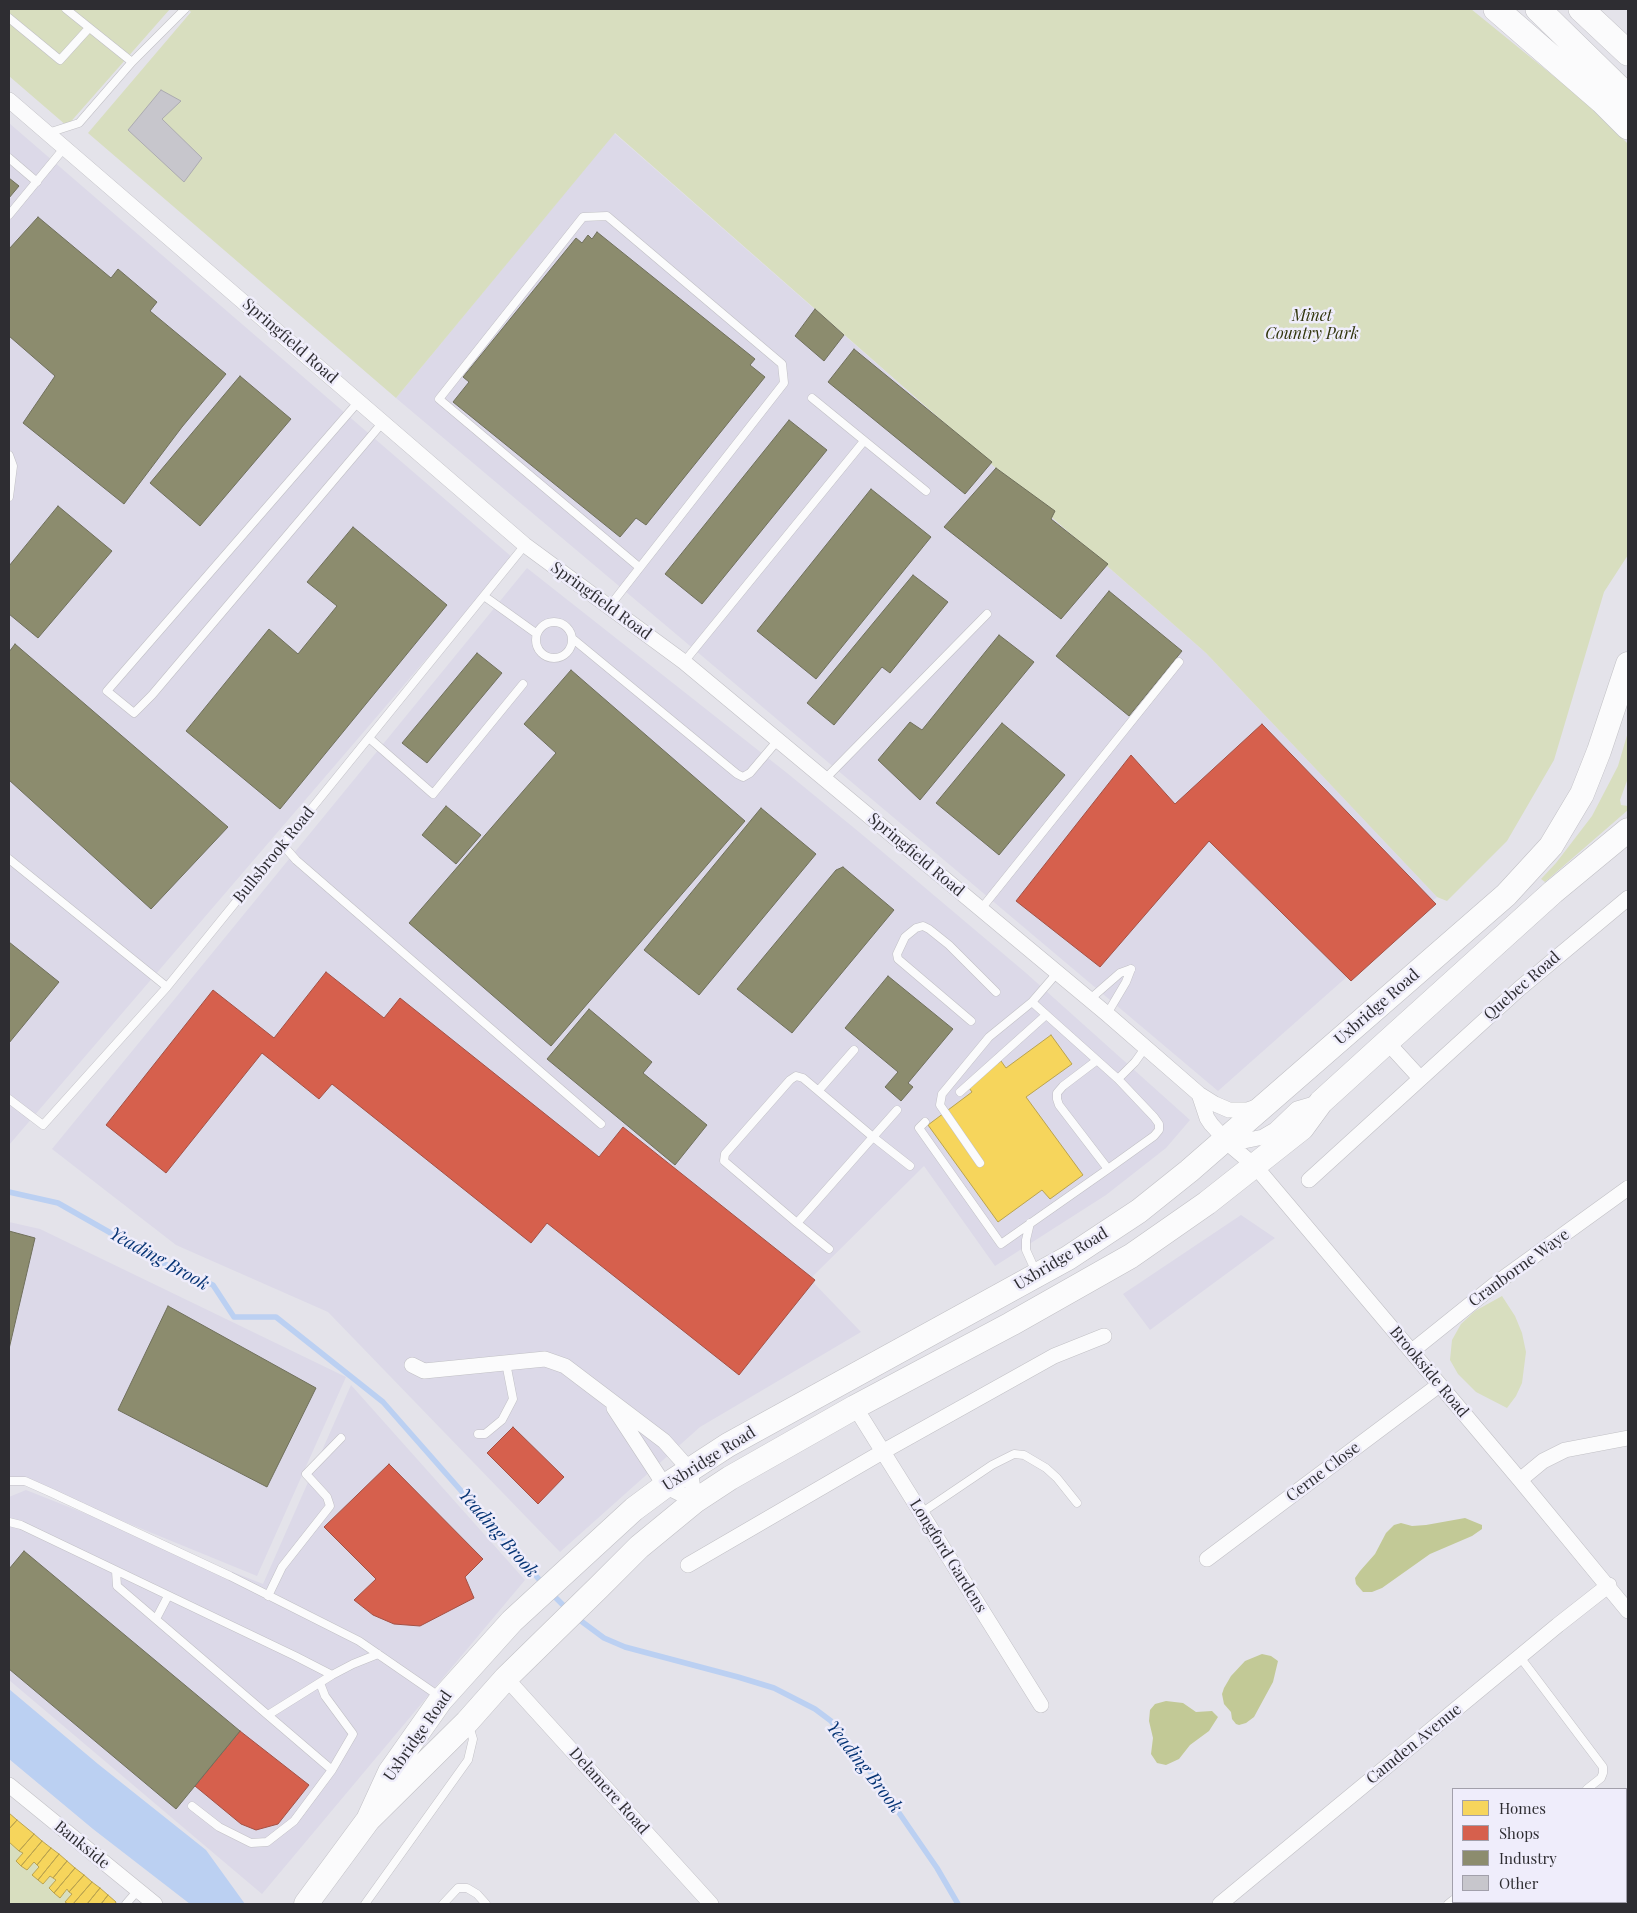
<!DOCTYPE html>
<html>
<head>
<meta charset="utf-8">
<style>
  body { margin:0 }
  #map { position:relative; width:1637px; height:1913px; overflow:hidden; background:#e4e3ea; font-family:"Playfair Display",serif }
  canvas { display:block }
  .frame { position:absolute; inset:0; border:10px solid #2e2d32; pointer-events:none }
  .legend { position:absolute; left:1452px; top:1788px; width:175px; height:115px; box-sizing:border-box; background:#efedfb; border:1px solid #a2a0ab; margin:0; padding:6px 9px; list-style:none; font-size:15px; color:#2e2d32 }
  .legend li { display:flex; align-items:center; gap:10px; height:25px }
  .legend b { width:25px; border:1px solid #a2a0ab }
</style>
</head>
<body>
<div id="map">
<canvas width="1637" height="1913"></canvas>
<div class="frame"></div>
<ul class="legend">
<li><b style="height:14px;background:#f6d55c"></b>Homes</li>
<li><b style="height:14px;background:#d6604d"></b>Shops</li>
<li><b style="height:14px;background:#8c8c6e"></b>Industry</li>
<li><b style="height:14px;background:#c7c6cc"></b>Other</li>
</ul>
</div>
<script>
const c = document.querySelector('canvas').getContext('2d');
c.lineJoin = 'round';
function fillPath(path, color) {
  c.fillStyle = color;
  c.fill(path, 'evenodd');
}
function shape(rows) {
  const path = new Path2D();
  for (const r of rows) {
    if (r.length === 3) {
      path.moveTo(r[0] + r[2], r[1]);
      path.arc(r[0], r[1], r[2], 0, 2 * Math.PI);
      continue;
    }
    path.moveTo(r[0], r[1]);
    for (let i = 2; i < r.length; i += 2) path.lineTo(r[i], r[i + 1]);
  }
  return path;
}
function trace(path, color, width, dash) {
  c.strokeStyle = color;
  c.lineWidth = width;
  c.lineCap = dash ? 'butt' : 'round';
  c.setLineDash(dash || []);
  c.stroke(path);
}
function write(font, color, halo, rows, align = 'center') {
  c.font = font + ' "Playfair Display",serif';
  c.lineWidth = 5;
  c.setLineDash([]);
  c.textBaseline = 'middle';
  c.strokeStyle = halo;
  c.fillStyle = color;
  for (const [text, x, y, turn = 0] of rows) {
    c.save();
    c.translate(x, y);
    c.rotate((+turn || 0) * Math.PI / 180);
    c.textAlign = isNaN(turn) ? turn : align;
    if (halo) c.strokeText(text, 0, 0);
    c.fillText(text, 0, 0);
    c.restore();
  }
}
fillPath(shape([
  [9,123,513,558,9,1145],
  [614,133,1206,653,1437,897,1218,1091,396,398],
  [527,568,787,773,859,832,1026,973,1190,1120,1166,1148,1106,1195,995,1266,924,1166,810,1279,861,1332,700,1427,560,1552,328,1312,176,1245,52,1149],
  [1241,1215,1275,1238,1150,1330,1123,1294],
  [9,1222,40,1229,346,1377,257,1576,20,1479,9,1483],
  [351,1385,525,1580,262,1894,9,1680,9,1497,26,1490,263,1584]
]), '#dcd9e8');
fillPath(shape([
  [9,9,170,9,67,126,9,76],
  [188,9,1471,9,1593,108,1628,144,1628,555,1604,592,1554,760,1507,841,1447,901,1437,897,1206,653,615,133,396,398,88,133,191,12],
  [1628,732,1627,767,1628,778,1620,800,1621,805,1628,806,1628,810,1545,882,1541,879,1556,863,1592,816,1618,766],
  [1502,1296,1515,1316,1522,1333,1526,1352,1522,1383,1516,1396,1507,1408,1476,1392,1458,1374,1450,1360,1452,1340,1461,1324,1475,1311],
  [9,1842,23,1853,16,1861,27,1870,34,1862,39,1867,43,1884,50,1876,56,1880,49,1889,60,1897,67,1889,72,1894,66,1902,68,1904,9,1904]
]), '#d8debf');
fillPath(shape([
  [1465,1518,1482,1525,1482,1529,1472,1536,1430,1554,1382,1588,1372,1592,1363,1592,1356,1584,1355,1578,1360,1571,1375,1554,1386,1533,1394,1525,1401,1523,1412,1526,1426,1525],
  [1262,1654,1271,1656,1278,1661,1273,1682,1254,1717,1246,1723,1239,1725,1236,1724,1232,1719,1231,1712,1224,1704,1222,1694,1224,1688,1231,1676,1245,1661],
  [1166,1701,1183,1703,1196,1712,1212,1711,1218,1717,1209,1731,1190,1745,1179,1759,1166,1765,1157,1763,1151,1754,1153,1738,1149,1721,1150,1710,1155,1704]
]), '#c2c996');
fillPath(shape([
  [9,1689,98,1764,206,1850,245,1904,190,1904,93,1829,9,1759]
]), '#bbd0f2');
const homes = shape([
  [1051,1035,1072,1064,1026,1097,1083,1175,1050,1199,1042,1190,998,1222,928,1125,972,1092,967,1085,1001,1061,1006,1068,1051,1035],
  [9,1813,17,1820,9,1829,9,1813],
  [17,1820,34,1834,19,1851,9,1842,9,1829,17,1820],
  [34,1834,42,1841,21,1866,16,1861,23,1853,19,1851,34,1834],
  [42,1841,51,1848,37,1865,34,1862,27,1870,21,1866,42,1841],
  [51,1848,59,1854,38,1880,32,1875,39,1867,37,1865,51,1848],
  [59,1854,67,1861,53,1878,50,1876,43,1884,38,1880,59,1854],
  [67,1861,75,1868,54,1893,49,1888,56,1880,53,1878,67,1861],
  [75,1868,84,1875,69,1892,67,1889,60,1898,54,1893,75,1868],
  [84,1875,92,1882,73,1904,68,1904,65,1902,72,1894,69,1892,84,1875],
  [92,1882,100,1888,87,1904,73,1904,92,1882],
  [100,1888,108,1895,101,1904,87,1904,100,1888],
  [108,1895,116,1902,115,1904,101,1904,108,1895]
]);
fillPath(homes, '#f6d55c');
trace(homes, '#baa34f', 1);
const shops = shape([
  [1262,724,1436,904,1351,981,1209,841,1100,967,1016,901,1131,755,1175,804,1262,724],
  [326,972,384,1018,400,998,599,1157,623,1127,815,1280,739,1375,547,1223,531,1243,332,1084,319,1099,262,1053,166,1173,106,1125,213,990,274,1038,326,972],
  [513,1427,564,1477,538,1504,487,1453,513,1427],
  [389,1464,483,1559,465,1577,474,1598,420,1626,394,1624,373,1615,354,1600,376,1579,324,1527,389,1464],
  [240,1731,309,1785,278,1824,256,1830,241,1824,195,1786,240,1731]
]);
fillPath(shops, '#d6604d');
trace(shops, '#a45145', 1);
const industry = shape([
  [9,178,19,186,9,198,9,178],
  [38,217,111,278,118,269,157,302,150,311,226,374,182,427,124,504,23,423,55,376,9,336,9,249,38,217],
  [597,232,755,359,750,365,765,377,646,525,636,518,620,537,453,402,469,382,463,377,576,238,582,243,588,235,592,239,597,232],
  [815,309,844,335,824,361,795,336,815,309],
  [854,349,992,462,965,494,828,382,854,349],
  [240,376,291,419,200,526,150,483,240,376],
  [789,420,827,450,702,604,665,574,789,420],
  [996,468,1055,511,1051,519,1108,564,1061,619,944,527,996,468],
  [871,489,931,537,816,679,757,631,871,489],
  [58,506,112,551,38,638,9,614,9,566,58,506],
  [353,527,447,605,280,809,186,731,269,629,298,654,337,606,307,582,353,527],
  [913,575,948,602,890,673,882,667,834,725,807,703,913,575],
  [1109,591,1182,651,1129,716,1056,656,1109,591],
  [999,635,1034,662,920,800,878,760,910,722,922,730,999,635],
  [15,644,228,827,151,909,9,780,9,652,15,644],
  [477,653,502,673,427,763,402,743,477,653],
  [571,670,745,821,551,1046,409,923,556,753,524,724,571,670],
  [1002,723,1065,775,999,855,936,803,1002,723],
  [446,806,481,835,456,864,422,835,446,806],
  [761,808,816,854,699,995,644,950,761,808],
  [843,867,894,910,792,1033,737,989,836,870,843,867],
  [9,942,59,982,9,1043,9,942],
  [888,976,953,1029,908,1083,913,1087,901,1101,885,1087,898,1072,845,1028,888,976],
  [589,1009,652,1062,643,1073,707,1125,675,1165,547,1059,589,1009],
  [9,1231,35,1238,9,1349,9,1231],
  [168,1306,316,1388,267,1487,118,1410,168,1306],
  [24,1551,240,1731,176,1809,9,1669,9,1569,24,1551]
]);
fillPath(industry, '#8c8c6e');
trace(industry, '#70705c', 1);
trace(shape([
  [9,1192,58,1203,167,1265,213,1285,234,1317,276,1317,383,1402,544,1585],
  [550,1592,568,1610],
  [577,1618,604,1638,625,1647,738,1677,774,1688,815,1709,831,1721,875,1778,937,1868,958,1904]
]), '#bbd0f2', 5.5);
const building = shape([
  [161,90,181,101,162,119,202,158,184,182,128,130,161,90]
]);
fillPath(building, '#c7c6cc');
trace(building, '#acabb0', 1);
const service = shape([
  [66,9,132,62],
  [9,18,60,60,89,28],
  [48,133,79,123,132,62,185,9],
  [9,158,37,182],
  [9,215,65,147],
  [812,398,926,491],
  [359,401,107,691,134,713,152,695,383,422],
  [9,455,13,466,9,497],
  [484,596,537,634],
  [609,607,784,383,782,364,607,216,583,217,439,399,639,567],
  [554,640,18],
  [573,639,737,774,743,777,750,773,778,740],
  [684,662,864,441],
  [369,738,433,794,523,684],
  [825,779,987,614],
  [282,844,296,860,601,1124],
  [9,859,167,987],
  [981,909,1179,662],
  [1057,973,1032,1002,1118,1079,1154,1117,1159,1124,1159,1130,1154,1136,1108,1169,1059,1105,1057,1099,1057,1093,1063,1086,1096,1061],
  [1089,1000,1120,973,1131,969],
  [1107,1014,1126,982,1131,969],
  [971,1021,898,959,897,954,905,937,916,928,923,926,929,929,949,945,996,992],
  [1118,1079,1135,1062,1145,1048],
  [819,1090,854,1050],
  [960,1092,1046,1015],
  [9,1099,43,1125,167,987,525,545],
  [897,1110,873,1137,797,1223,724,1161,725,1154,790,1080,796,1076,803,1078,873,1137,910,1166],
  [925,1122,919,1128,1001,1244,1108,1169],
  [980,1163,940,1105,942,1094,989,1037,1032,1002],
  [797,1223,829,1249],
  [1030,1223,1026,1240,1026,1250,1036,1272],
  [478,1434,485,1434,502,1420,513,1399,506,1363],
  [9,1481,25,1481,52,1493,230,1576,359,1641,433,1692,438,1699],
  [921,1513,992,1465,1014,1454,1024,1455,1046,1468,1057,1478,1077,1503],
  [9,1522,21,1525,295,1656,332,1675],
  [116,1571,117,1586,332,1770],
  [268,1596,282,1567,330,1506,327,1497,306,1474,341,1438],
  [156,1619,168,1596],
  [1520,1657,1603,1767,1603,1773,1601,1778,1587,1789],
  [268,1715,332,1675,353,1664,378,1654],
  [192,1806,219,1827,251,1843,267,1842,294,1821,332,1770,353,1734,325,1696,320,1683],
  [126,1904,138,1890],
  [365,1904,468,1760,473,1739,469,1726],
  [443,1904,458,1888,467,1888,477,1894,486,1904],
  [1448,1904,1453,1900]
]);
const minor = shape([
  [9,100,525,545,684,662,1107,1014,1199,1094,1215,1104,1229,1110,1247,1110,1259,1106],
  [1387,1042,1420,1078],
  [1199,1094,1207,1118,1211,1124,1230,1145,1255,1166,1271,1185,1520,1480,1628,1611],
  [1224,1139,1244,1141,1263,1137,1275,1130,1297,1109,1321,1102],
  [1309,1180,1519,989,1628,898],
  [1412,1351,1498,1282,1628,1188],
  [412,1365,424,1371,545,1359,565,1366,664,1441,690,1470,695,1501],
  [855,1407,1041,1705],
  [614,1408,665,1486,695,1501],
  [1520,1480,1543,1461,1565,1450,1628,1438],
  [1207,1559,1439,1385],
  [688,1565,884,1451,1054,1356,1104,1336],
  [506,1678,711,1904],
  [9,1785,155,1904],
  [1220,1904,1558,1625,1609,1585]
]);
const primary = shape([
  [368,1820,390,1772,440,1701,512,1621,634,1509,665,1486,728,1445,1068,1258,1139,1211,1189,1171,1506,895,1551,846,1582,794,1599,751,1628,664],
  [306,1904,368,1820,467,1722,506,1678,599,1587,639,1547,695,1501,730,1478,855,1407,1011,1324,1131,1256,1207,1203,1302,1128,1321,1102,1387,1042,1553,892,1628,830]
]);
const trunk = shape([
  [1496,9,1602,101,1628,127],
  [1538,9,1628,97],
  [1581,9,1628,53]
]);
trace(service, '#c1c0c5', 9);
trace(minor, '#c1c0c5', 16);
trace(primary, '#c1c0c5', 25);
trace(trunk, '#c1c0c5', 26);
trace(service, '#fbfbfc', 8);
trace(minor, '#fbfbfc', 15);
trace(primary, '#fbfbfc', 24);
trace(trunk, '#fbfbfc', 25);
write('italic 16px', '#31350c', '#efedfb', [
  ["Minet",1312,316],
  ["Country Park",1312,334]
]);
write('16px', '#2e2d32', '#efedfb', [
  ["Springfield Road",290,341,41],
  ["Springfield Road",601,601,36],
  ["Bullsbrook Road",274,855,-51],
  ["Springfield Road",916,855,40],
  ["Quebec Road",1522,986,-41],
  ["Uxbridge Road",1377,1007,-41],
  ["Uxbridge Road",1061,1259,-31],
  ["Cranborne Waye",1519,1268,-36],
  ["Brookside Road",1429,1372,50],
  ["Uxbridge Road",709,1459,-32],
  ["Cerne Close",1323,1472,-37],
  ["Longford Gardens",948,1556,58],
  ["Uxbridge Road",418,1736,-55],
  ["Camden Avenue",1414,1744,-39],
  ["Delamere Road",609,1791,48],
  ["Bankside",82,1845,39]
]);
write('italic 18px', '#063475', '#efedfb', [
  ["Yeading Brook",159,1259,29],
  ["Yeading Brook",498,1533,49],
  ["Yeading Brook",864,1767,52]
]);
</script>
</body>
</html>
